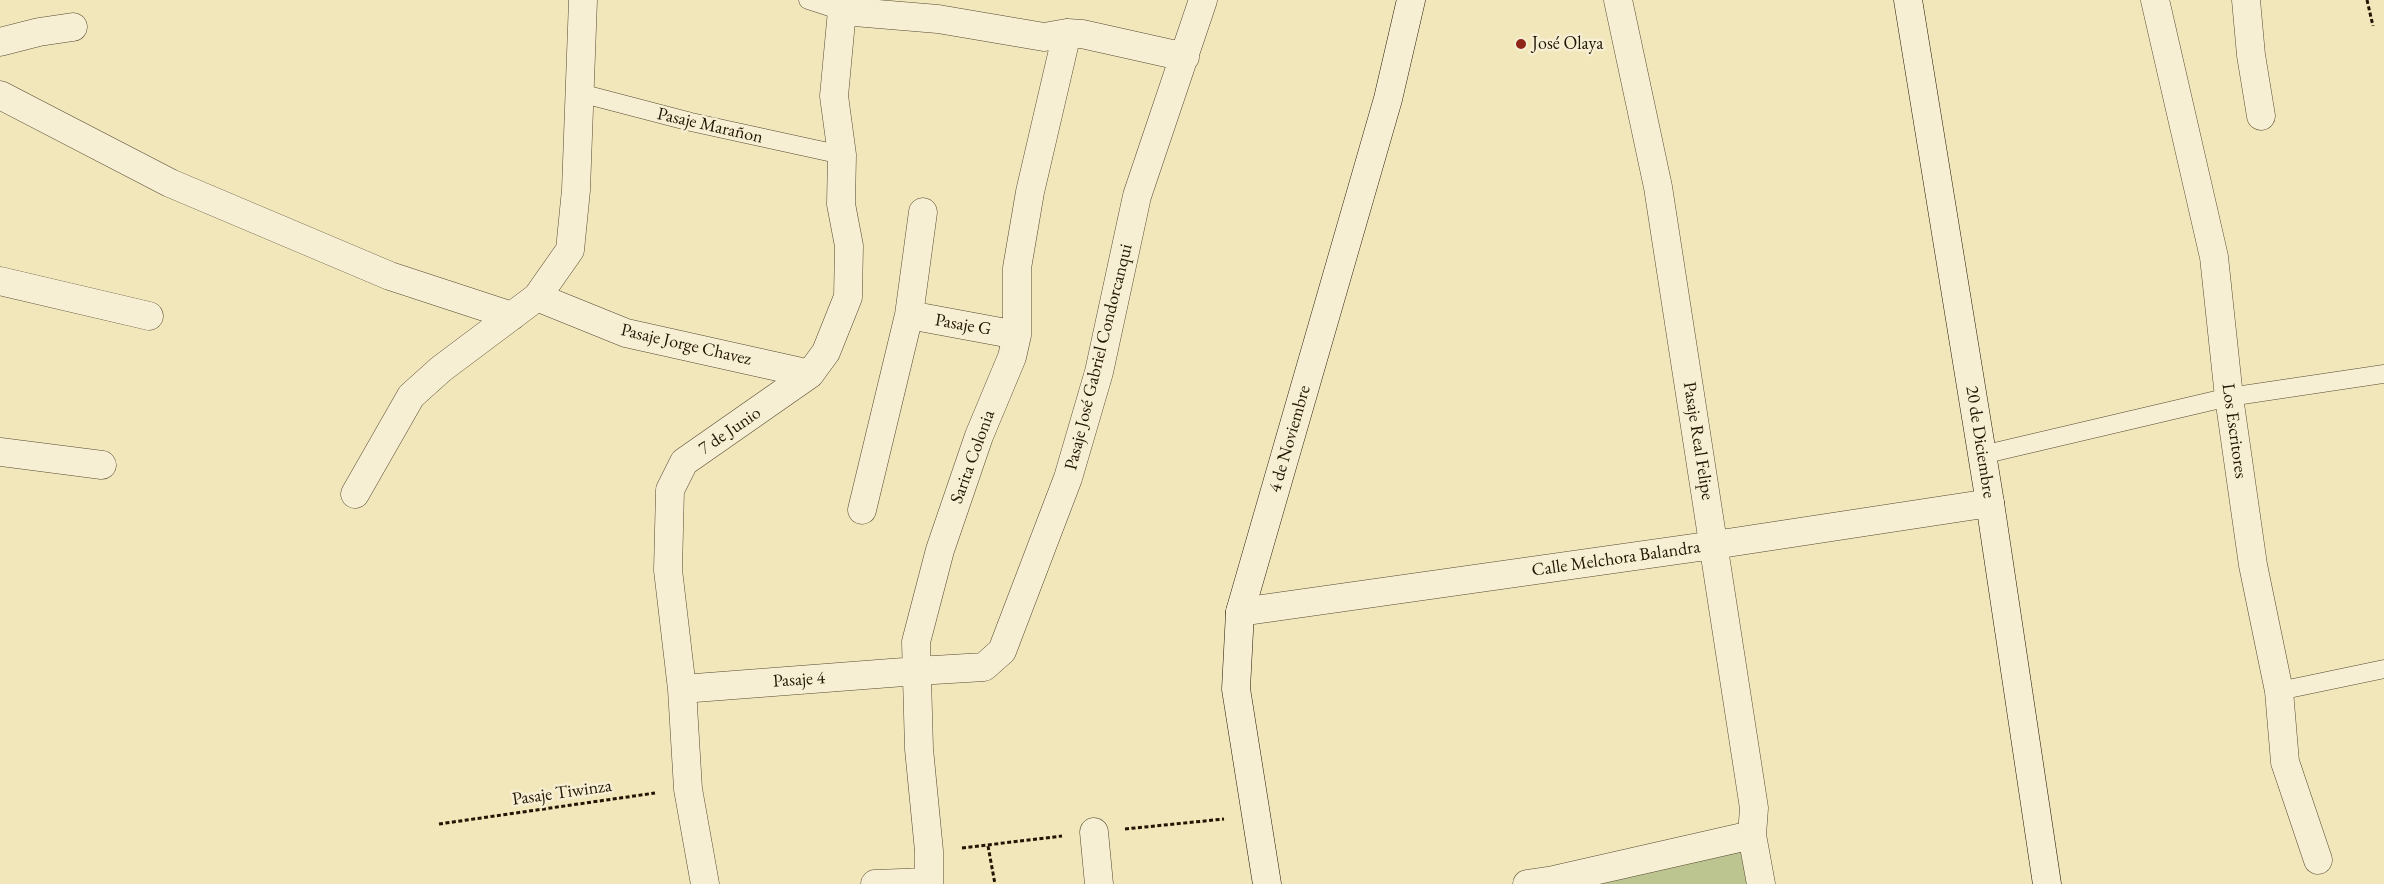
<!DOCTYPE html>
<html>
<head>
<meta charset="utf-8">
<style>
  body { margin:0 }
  canvas { display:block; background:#f2e6bb }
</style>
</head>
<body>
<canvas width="2384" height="884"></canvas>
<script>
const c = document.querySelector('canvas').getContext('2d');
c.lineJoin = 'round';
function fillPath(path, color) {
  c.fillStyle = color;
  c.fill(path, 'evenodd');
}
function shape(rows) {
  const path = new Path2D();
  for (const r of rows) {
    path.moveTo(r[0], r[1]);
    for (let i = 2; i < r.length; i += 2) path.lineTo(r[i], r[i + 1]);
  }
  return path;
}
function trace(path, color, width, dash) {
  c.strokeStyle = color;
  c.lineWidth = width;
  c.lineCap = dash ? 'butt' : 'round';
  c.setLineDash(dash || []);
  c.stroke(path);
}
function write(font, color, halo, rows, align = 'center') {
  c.font = font + ' "EB Garamond",serif';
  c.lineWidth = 5;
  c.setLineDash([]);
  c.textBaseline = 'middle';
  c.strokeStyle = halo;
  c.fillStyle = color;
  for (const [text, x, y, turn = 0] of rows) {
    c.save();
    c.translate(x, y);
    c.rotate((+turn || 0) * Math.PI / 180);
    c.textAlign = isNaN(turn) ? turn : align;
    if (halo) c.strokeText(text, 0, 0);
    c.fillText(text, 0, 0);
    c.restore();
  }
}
fillPath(shape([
  [1743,848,1750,884,1590,884]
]), '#bcc490');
const lane = shape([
  [808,0,842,11],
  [580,93,691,122,842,155],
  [1982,455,2229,397,2384,374],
  [2279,691,2384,669]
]);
const street = shape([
  [1618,0,1658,187,1754,808,1752,835,1761,884],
  [2155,0,2214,257,2229,397,2253,565,2279,691,2285,762,2318,860],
  [2246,0,2251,55,2261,116],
  [842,11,938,19,1044,37,1067,33,1082,34,1185,57],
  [0,42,39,32,73,27],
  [0,95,170,183,390,276,512,316],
  [0,281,149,316],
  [537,297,626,333,810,374],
  [909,315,1017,335],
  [0,452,102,465],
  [355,494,411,396,441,369,537,297,570,250,576,190,583,0],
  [862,510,909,315,923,212],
  [1240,612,1714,545,1990,503],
  [682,689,917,671,984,667,1002,651,1068,478,1099,372,1137,196,1203,0],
  [1094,832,1099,884],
  [705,884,688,789,682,689,668,570,670,490,684,462,810,374,826,352,848,297,849,246,841,204,842,155,834,96,843,0],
  [875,884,929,882],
  [929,884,929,851,919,749,916,642,940,550,979,436,1012,357,1017,335,1017,268,1030,192,1067,33],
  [1527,884,1554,880,1752,835]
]);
const secondary = shape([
  [1908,0,1990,503,2047,884],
  [1267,884,1236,689,1240,612,1388,99,1411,0]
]);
trace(lane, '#554931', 19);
trace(street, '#554931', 29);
trace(secondary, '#211503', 29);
trace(shape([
  [2367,0,2373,26],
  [439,824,655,793],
  [1125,829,1224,819],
  [988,846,995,884],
  [962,848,1062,836]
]), '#211503', 3, [4, 2.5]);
trace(lane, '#f7efd3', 18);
trace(street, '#f7efd3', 28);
trace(secondary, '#f7efd3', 28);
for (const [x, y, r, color] of [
  [1521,44,6,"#8f2418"]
]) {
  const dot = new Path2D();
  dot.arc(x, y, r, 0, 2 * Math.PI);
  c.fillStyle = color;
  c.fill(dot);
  trace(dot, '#f7efd3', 2);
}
write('18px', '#211503', '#f7efd3', [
  ["José Olaya",1532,44]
], 'left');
write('18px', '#211503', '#f7efd3', [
  ["Pasaje Marañon",710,126,13],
  ["Pasaje G",963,325,10],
  ["Pasaje Jorge Chavez",686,345,13],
  ["Pasaje José Gabriel Condorcanqui",1099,357,-76],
  ["7 de Junio",730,431,-34],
  ["Los Escritores",2234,431,82],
  ["4 de Noviembre",1290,439,-74],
  ["Pasaje Real Felipe",1698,441,81],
  ["20 de Diciembre",1980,442,81],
  ["Sarita Colonia",973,457,-70],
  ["Calle Melchora Balandra",1616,559,-8],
  ["Pasaje 4",799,680,-4],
  ["Pasaje Tiwinza",562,793,-8]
]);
</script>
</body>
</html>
